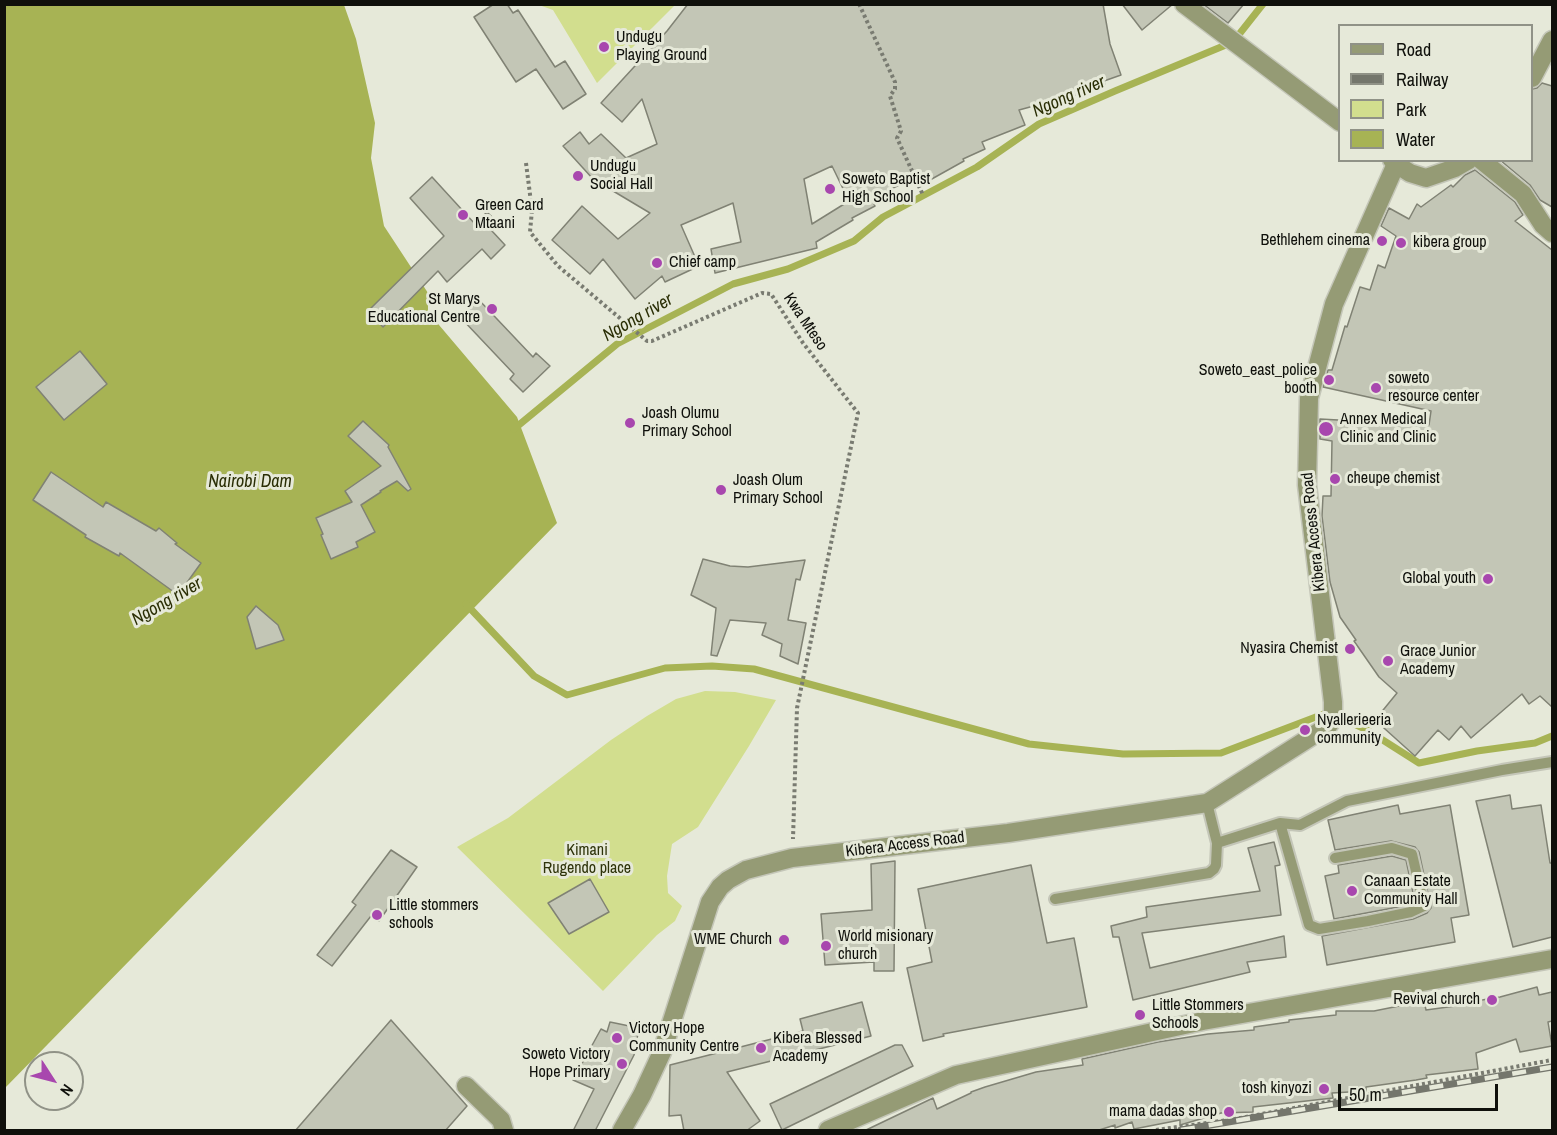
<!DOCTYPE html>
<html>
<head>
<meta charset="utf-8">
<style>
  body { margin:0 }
  #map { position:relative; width:1557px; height:1135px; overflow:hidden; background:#e6e9d9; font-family:"Archivo Narrow",sans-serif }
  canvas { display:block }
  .frame { position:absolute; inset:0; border:6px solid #0f100b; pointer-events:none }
  .legend { position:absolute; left:1338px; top:24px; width:195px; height:138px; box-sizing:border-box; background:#e6e9d9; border:2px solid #909287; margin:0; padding:8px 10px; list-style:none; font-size:18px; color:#0f100b }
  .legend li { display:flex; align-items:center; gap:12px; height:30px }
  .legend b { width:30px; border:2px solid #909287 }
  .north { position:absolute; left:24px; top:1051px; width:60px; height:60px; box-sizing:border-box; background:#e6e9d9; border:2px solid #909287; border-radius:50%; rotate:126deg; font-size:16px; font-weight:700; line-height:24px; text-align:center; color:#0f100b }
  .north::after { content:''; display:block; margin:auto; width:21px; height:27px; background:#a847ae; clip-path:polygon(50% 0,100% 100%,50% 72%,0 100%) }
  .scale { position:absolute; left:1338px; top:1084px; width:160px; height:27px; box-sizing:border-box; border:3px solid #0f100b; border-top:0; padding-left:8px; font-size:18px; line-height:21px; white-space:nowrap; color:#0f100b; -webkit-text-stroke:4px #e6e9d9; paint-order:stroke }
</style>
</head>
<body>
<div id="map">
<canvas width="1557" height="1135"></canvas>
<div class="frame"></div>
<ul class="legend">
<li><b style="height:8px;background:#959b75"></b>Road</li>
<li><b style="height:8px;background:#74766c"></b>Railway</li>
<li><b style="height:16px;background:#d2de8e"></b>Park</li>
<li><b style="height:16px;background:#a7b354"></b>Water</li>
</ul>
<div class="north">N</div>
<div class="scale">50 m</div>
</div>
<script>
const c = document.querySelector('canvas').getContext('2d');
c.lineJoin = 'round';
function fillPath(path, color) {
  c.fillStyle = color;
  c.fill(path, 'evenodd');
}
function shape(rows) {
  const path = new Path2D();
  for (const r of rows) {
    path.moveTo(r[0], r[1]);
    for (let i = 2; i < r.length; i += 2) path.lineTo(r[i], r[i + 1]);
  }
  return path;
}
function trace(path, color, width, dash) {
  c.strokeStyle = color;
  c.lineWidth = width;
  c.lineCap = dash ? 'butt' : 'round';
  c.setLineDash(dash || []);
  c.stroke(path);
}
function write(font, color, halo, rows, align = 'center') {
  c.font = font + ' "Archivo Narrow",sans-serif';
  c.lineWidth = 6;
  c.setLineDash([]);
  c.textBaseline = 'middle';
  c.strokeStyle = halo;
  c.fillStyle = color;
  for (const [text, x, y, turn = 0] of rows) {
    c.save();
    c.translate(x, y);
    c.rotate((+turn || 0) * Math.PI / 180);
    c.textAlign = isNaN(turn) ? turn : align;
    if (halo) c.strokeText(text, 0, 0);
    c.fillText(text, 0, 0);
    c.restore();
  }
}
fillPath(shape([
  [539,5,675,4,675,5,597,83,553,10],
  [705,691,735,692,776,700,749,746,698,827,672,844,667,876,668,893,682,906,675,921,657,935,603,991,457,847,508,818,611,740,647,716,676,699]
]), '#d2de8e');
fillPath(shape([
  [5,5,344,5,356,39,375,123,371,158,384,226,428,293,428,312,517,417,557,523,5,1088]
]), '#a7b354');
trace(shape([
  [514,429,617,344,733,284,788,269,854,241,883,217,977,167,1039,124,1115,91,1233,42,1263,4],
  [466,604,534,676,567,695,665,668,712,666,754,669,1029,744,1123,754,1221,753,1329,712,1367,730,1419,763,1477,751,1535,743,1552,736]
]), '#a7b354', 7);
const building = shape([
  [494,4,507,4,513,13,518,10,555,67,565,61,586,94,563,109,536,69,516,82,474,17,494,4],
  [688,4,1103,4,1110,44,1121,75,1104,81,1105,86,1053,103,1052,101,1019,110,1025,125,982,142,985,149,963,159,964,161,921,185,917,177,871,198,875,206,852,218,853,220,816,242,817,248,715,273,711,249,741,242,733,203,681,225,699,266,665,282,662,276,635,299,603,259,590,274,552,240,582,206,618,239,650,213,593,179,563,146,580,132,589,144,601,134,626,158,657,144,642,99,622,122,601,103,667,31,688,4],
  [832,166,849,201,812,224,804,179,832,166],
  [1122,4,1173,4,1142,30,1122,4],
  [1203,4,1244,4,1228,23,1203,4],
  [1542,83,1552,86,1552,207,1540,200,1530,185,1500,160,1532,160,1532,89,1537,88,1542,83],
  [1475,170,1515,202,1523,215,1515,221,1552,250,1552,707,1540,696,1529,704,1522,694,1471,738,1461,726,1449,740,1438,730,1415,756,1375,720,1397,693,1379,677,1354,641,1356,640,1340,617,1330,582,1322,516,1323,496,1331,496,1332,441,1320,439,1320,419,1429,425,1431,411,1323,387,1328,370,1332,370,1345,326,1347,327,1360,287,1370,290,1378,265,1385,268,1396,236,1381,226,1389,208,1409,219,1417,204,1421,207,1451,185,1453,187,1465,175,1475,170],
  [432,177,475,224,487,212,499,224,492,231,505,245,491,259,482,249,447,282,438,271,383,327,368,311,444,236,410,198,432,177],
  [479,300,533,357,536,353,550,366,523,392,510,379,514,374,461,318,479,300],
  [80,351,107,384,64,420,36,387,80,351],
  [363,421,389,445,388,447,411,489,408,491,397,481,380,491,381,492,361,505,375,532,356,542,358,547,331,559,321,535,323,534,316,518,352,502,345,491,381,466,348,436,363,421],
  [51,472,103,507,106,502,156,531,159,528,177,543,175,544,201,563,178,595,120,553,119,556,85,537,86,535,33,500,51,472],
  [703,559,730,566,748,567,805,560,800,580,796,579,788,620,806,623,798,664,780,656,782,644,762,635,766,623,730,620,717,656,711,655,716,608,691,595,703,559],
  [256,606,278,625,284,640,256,649,247,617,256,606],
  [1510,795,1512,809,1541,805,1550,863,1552,863,1552,937,1513,947,1476,801,1510,795],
  [1398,805,1400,814,1450,805,1469,915,1451,918,1455,942,1327,965,1322,936,1413,919,1427,913,1431,908,1419,852,1415,847,1391,841,1335,850,1328,820,1398,805],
  [1274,842,1280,865,1275,866,1281,915,1142,933,1150,968,1284,936,1286,957,1247,962,1250,972,1133,1000,1119,937,1113,937,1111,926,1147,917,1146,907,1260,891,1248,848,1274,842],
  [391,850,417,867,379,921,371,916,332,966,317,955,356,905,352,902,391,850],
  [1392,856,1406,860,1415,902,1409,905,1334,919,1325,876,1339,873,1338,865,1392,856],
  [895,861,894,971,874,971,874,962,825,965,821,914,872,910,871,864,895,861],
  [1031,865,1047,943,1074,938,1087,1007,943,1034,944,1036,923,1041,907,968,932,962,918,889,1031,865],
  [590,879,609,912,569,934,548,903,590,879],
  [1537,987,1539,995,1552,992,1552,1021,1548,1022,1552,1046,1520,1052,1516,1039,1476,1053,1478,1069,1426,1075,1427,1078,1416,1080,1366,1087,1366,1091,1332,1093,1333,1098,1253,1107,1253,1112,1221,1113,1180,1125,1180,1120,1134,1129,1132,1122,1115,1128,1115,1125,1096,1131,864,1131,933,1098,937,1109,971,1093,971,1092,985,1087,1036,1072,1083,1065,1082,1059,1158,1042,1208,1034,1254,1030,1254,1027,1289,1022,1289,1020,1336,1015,1336,1011,1374,1011,1424,1001,1426,1010,1470,1004,1470,1002,1500,997,1537,987],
  [862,1002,871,1036,727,1072,760,1121,746,1131,684,1131,681,1115,669,1116,670,1065,803,1031,800,1019,862,1002],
  [391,1020,467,1106,445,1131,295,1131,391,1020],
  [610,1022,639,1028,634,1055,595,1131,573,1131,594,1089,573,1080,601,1029,607,1032,610,1022],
  [895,1045,902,1045,913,1066,782,1130,770,1104,895,1045]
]);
fillPath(building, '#c3c6b6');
trace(building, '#808274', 1.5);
const lane = shape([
  [1207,803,1217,843,1280,823,1300,825,1347,801,1502,770,1552,762],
  [1280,823,1309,925,1319,929,1368,921,1411,912,1424,906,1412,854,1392,848,1335,858],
  [1055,899,1209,873,1214,869,1216,865,1217,843]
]);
const street = shape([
  [1184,4,1340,122],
  [1532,78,1552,40],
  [1481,160,1523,194,1543,225,1552,233],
  [1396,164,1410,173,1426,178,1455,168,1469,160],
  [466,1086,501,1120,504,1130],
  [622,1130,642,1095,662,1052,710,902,720,887,728,880,746,870,792,858,1008,833,1207,803,1328,726,1333,719,1333,702,1307,485,1309,398,1334,304,1396,164,1392,160],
  [828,1130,956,1075,1203,1021,1552,959]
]);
trace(lane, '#c4c6b8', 14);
trace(street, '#c4c6b8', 21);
trace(shape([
  [859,4,895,82,895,89,890,96,901,131,897,138,923,195],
  [526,163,532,210,530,232,558,266,647,341,652,341,762,293,771,294,803,343,858,413,797,708,793,839],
  [1156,1130,1235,1119,1552,1060]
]), '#797b71', 4, [3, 3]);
trace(lane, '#959b75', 10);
trace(street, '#959b75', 18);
const rail = shape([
  [1181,1130,1552,1067]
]);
trace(rail, '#74766c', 7);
trace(rail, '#e6e9d9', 4.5, [14]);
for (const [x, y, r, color] of [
  [604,47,6,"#a847ae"],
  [578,176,6,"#a847ae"],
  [830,189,6,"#a847ae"],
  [463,215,6,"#a847ae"],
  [1382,241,6,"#a847ae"],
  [1401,243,6,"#a847ae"],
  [657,263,6,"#a847ae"],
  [492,309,6,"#a847ae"],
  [1329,380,6,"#a847ae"],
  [1376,388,6,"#a847ae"],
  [630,423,6,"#a847ae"],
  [1326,429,8,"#a847ae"],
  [1335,479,6,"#a847ae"],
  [721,490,6,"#a847ae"],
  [1488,579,6,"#a847ae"],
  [1350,649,6,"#a847ae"],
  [1388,661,6,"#a847ae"],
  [1305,730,6,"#a847ae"],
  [1352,891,6,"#a847ae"],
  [377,915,6,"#a847ae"],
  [784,940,6,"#a847ae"],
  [826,946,6,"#a847ae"],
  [1492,1000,6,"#a847ae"],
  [1140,1015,6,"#a847ae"],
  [617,1038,6,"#a847ae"],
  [761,1048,6,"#a847ae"],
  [622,1064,6,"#a847ae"],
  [1324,1089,6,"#a847ae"],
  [1229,1112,6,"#a847ae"]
]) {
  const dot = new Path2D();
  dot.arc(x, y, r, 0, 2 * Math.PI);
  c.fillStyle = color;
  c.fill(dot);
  trace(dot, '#e6e9d9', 2);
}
write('16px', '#0f100b', '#e6e9d9', [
  ["Undugu",616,38],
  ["Playing Ground",616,56],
  ["Undugu",590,167],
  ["Social Hall",590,185],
  ["Soweto Baptist",842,180],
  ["High School",842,198],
  ["Green Card",475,206],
  ["Mtaani",475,224],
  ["Bethlehem cinema",1370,241,"right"],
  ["kibera group",1413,243],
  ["Chief camp",669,263],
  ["St Marys",480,300,"right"],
  ["Educational Centre",480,318,"right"],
  ["Soweto_east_police",1317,371,"right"],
  ["booth",1317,389,"right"],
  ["soweto",1388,379],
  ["resource center",1388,397],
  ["Joash Olumu",642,414],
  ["Primary School",642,432],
  ["Annex Medical",1340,420],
  ["Clinic and Clinic",1340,438],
  ["cheupe chemist",1347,479],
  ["Joash Olum",733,481],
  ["Primary School",733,499],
  ["Global youth",1476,579,"right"],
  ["Nyasira Chemist",1338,649,"right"],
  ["Grace Junior",1400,652],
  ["Academy",1400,670],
  ["Nyallerieeria",1317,721],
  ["community",1317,739],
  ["Canaan Estate",1364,882],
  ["Community Hall",1364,900],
  ["Little stommers",389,906],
  ["schools",389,924],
  ["World misionary",838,937],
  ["church",838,955],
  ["WME Church",772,940,"right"],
  ["Revival church",1480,1000,"right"],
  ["Little Stommers",1152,1006],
  ["Schools",1152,1024],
  ["Victory Hope",629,1029],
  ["Community Centre",629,1047],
  ["Kibera Blessed",773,1039],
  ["Academy",773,1057],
  ["Soweto Victory",610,1055,"right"],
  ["Hope Primary",610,1073,"right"],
  ["tosh kinyozi",1312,1089,"right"],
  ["mama dadas shop",1217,1112,"right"]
], 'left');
write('16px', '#0f100b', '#e6e9d9', [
  ["Kwa Mteso",805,322,56],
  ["Kibera Access Road",1314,532,-96],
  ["Kibera Access Road",905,845,-7]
]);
write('16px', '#2e330a', '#e6e9d9', [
  ["Kimani",587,851],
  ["Rugendo place",587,869]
]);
write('italic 18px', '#2a2e05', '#e6e9d9', [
  ["Ngong river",1069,97,-24],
  ["Ngong river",638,318,-30],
  ["Nairobi Dam",250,482],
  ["Ngong river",167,602,-30]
]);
</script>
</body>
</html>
